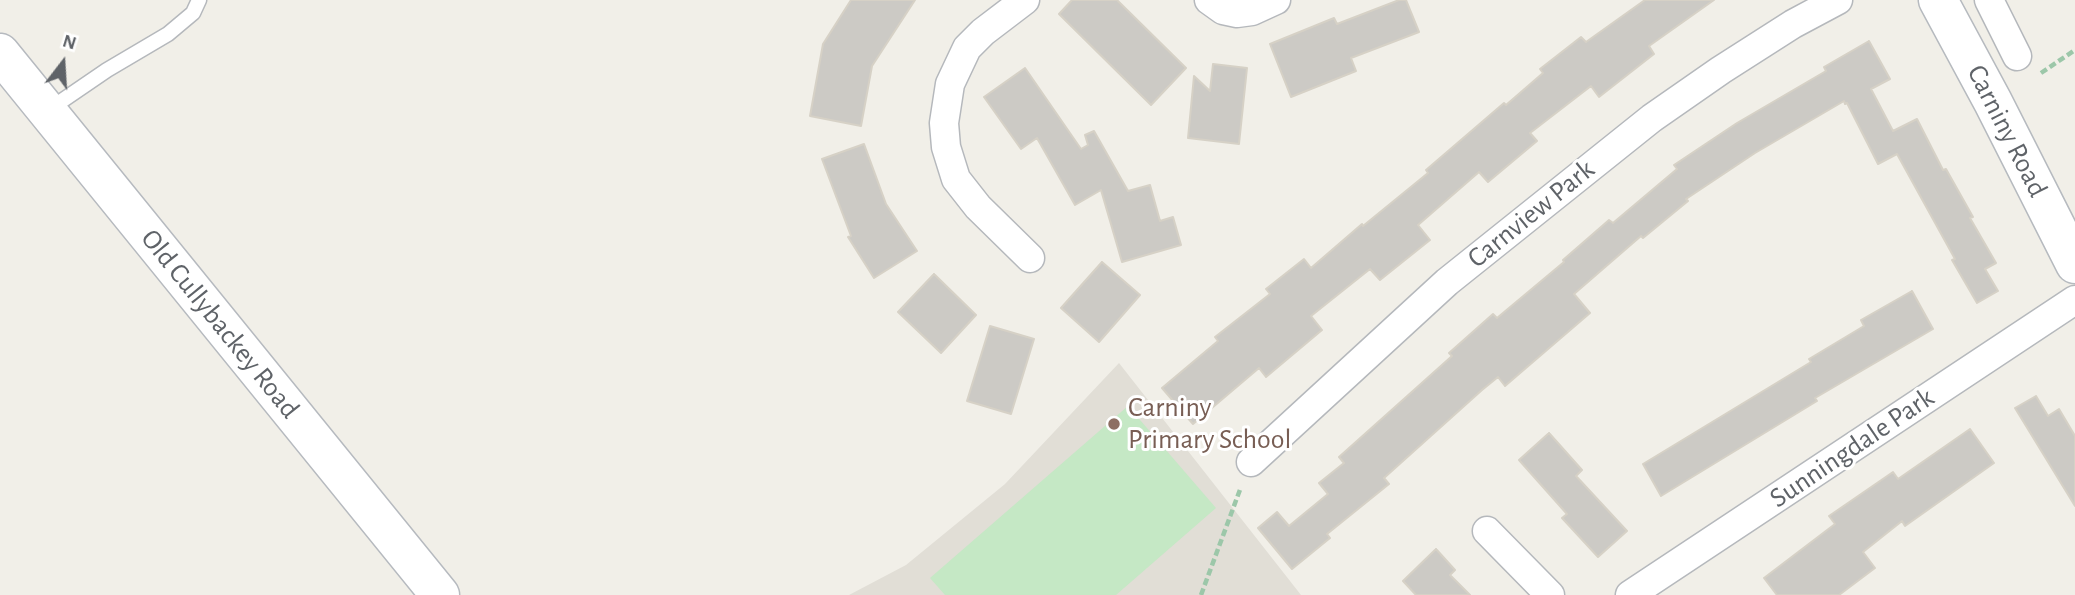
<!DOCTYPE html>
<html>
<head>
<meta charset="utf-8">
<style>
  body { margin:0 }
  #map { position:relative; width:2075px; height:595px; overflow:hidden; background:#f1efe8; font-family:"Alegreya Sans",sans-serif }
  canvas { display:block }
  .north { position:absolute; left:28px; top:28px; width:70px; height:70px; -webkit-text-stroke:5px #fff; paint-order:stroke; rotate:17deg; font-size:19px; font-weight:700; line-height:28px; text-align:center; color:#5f6368 }
  .north::after { content:''; display:block; margin:auto; width:24px; height:32px; background:#5f6368; clip-path:polygon(50% 0,100% 100%,50% 72%,0 100%) }
</style>
</head>
<body>
<div id="map">
<canvas width="2075" height="595"></canvas>
<div class="north">N</div>
</div>
<script>
const c = document.querySelector('canvas').getContext('2d');
c.lineJoin = 'round';
function fillPath(path, color) {
  c.fillStyle = color;
  c.fill(path, 'evenodd');
}
function shape(rows) {
  const path = new Path2D();
  for (const r of rows) {
    path.moveTo(r[0], r[1]);
    for (let i = 2; i < r.length; i += 2) path.lineTo(r[i], r[i + 1]);
  }
  return path;
}
function trace(path, color, width, dash) {
  c.strokeStyle = color;
  c.lineWidth = width;
  c.lineCap = dash ? 'butt' : 'round';
  c.setLineDash(dash || []);
  c.stroke(path);
}
function write(font, color, halo, rows, align = 'center') {
  c.font = font + ' "Alegreya Sans",sans-serif';
  c.lineWidth = 6;
  c.setLineDash([]);
  c.textBaseline = 'middle';
  c.strokeStyle = halo;
  c.fillStyle = color;
  for (const [text, x, y, turn = 0] of rows) {
    c.save();
    c.translate(x, y);
    c.rotate((+turn || 0) * Math.PI / 180);
    c.textAlign = isNaN(turn) ? turn : align;
    if (halo) c.strokeText(text, 0, 0);
    c.fillText(text, 0, 0);
    c.restore();
  }
}
fillPath(shape([
  [1119,363,1301,595,849,595,906,565,1005,484]
]), '#e1ded6');
fillPath(shape([
  [1128,406,1216,508,1116,595,945,595,930,578]
]), '#c5e8c5');
const building = shape([
  [851,0,915,0,872,66,861,126,810,116,823,44,851,0],
  [1072,0,1117,0,1186,68,1151,105,1059,14,1072,0],
  [1399,0,1406,0,1419,32,1351,58,1356,71,1291,97,1270,44,1334,18,1337,24,1399,0],
  [1645,0,1714,0,1649,46,1654,54,1599,97,1591,86,1530,133,1537,141,1488,182,1479,172,1418,225,1430,240,1380,280,1370,269,1311,316,1322,330,1266,377,1259,368,1193,424,1162,388,1218,341,1215,337,1270,294,1266,289,1304,259,1311,268,1362,224,1363,226,1428,173,1426,170,1504,103,1506,105,1543,73,1540,69,1581,37,1586,42,1645,0],
  [1869,41,1890,79,1871,89,1893,131,1917,119,1943,170,1946,169,1973,217,1970,218,1996,263,1985,269,1998,291,1977,303,1952,260,1955,259,1897,154,1878,164,1847,103,1845,104,1844,101,1755,153,1686,199,1688,201,1643,238,1641,236,1574,294,1590,313,1505,386,1498,377,1482,390,1384,478,1389,484,1327,534,1330,538,1292,569,1258,528,1277,512,1289,526,1328,494,1319,483,1344,463,1339,457,1452,356,1449,353,1493,314,1497,318,1564,262,1563,260,1609,220,1613,223,1677,169,1674,165,1737,123,1826,71,1824,67,1869,41],
  [1213,64,1247,68,1239,144,1188,138,1194,76,1210,91,1213,64],
  [1025,68,1081,149,1088,145,1085,135,1094,131,1128,191,1150,185,1160,221,1173,217,1181,245,1122,262,1101,190,1075,205,1037,138,1021,149,984,97,1025,68],
  [864,144,886,204,917,251,874,278,848,237,851,236,822,159,864,144],
  [1102,262,1140,295,1099,342,1061,308,1102,262],
  [934,274,976,315,941,353,898,312,934,274],
  [1912,291,1933,329,1815,398,1817,401,1661,496,1643,464,1811,362,1809,359,1864,326,1861,320,1912,291],
  [990,326,1034,339,1011,414,967,401,990,326],
  [2036,396,2048,416,2059,409,2075,436,2075,506,2015,408,2036,396],
  [1970,429,1994,463,1905,526,1902,521,1863,552,1875,568,1839,595,1777,595,1764,578,1835,524,1829,516,1893,472,1898,479,1970,429],
  [1549,433,1582,470,1576,476,1627,531,1598,557,1562,518,1567,514,1519,460,1549,433],
  [1436,549,1455,570,1450,575,1470,595,1416,595,1403,581,1436,549]
]);
fillPath(building, '#cccac5');
trace(building, '#d6d1c6', 2);
const lane = shape([
  [47,111,107,70,168,34,193,13,199,0]
]);
const street = shape([
  [1025,0,983,32,967,48,950,84,944,123,946,147,956,179,978,207,1030,258],
  [1209,0,1223,10,1237,13,1252,11,1276,0],
  [1989,0,2017,56],
  [1251,462,1447,282,1652,118,1721,70,1793,24,1838,0],
  [1487,531,1550,595],
  [1630,595,2075,300]
]);
const secondary = shape([
  [1938,0,1993,102,2075,264],
  [0,53,440,595]
]);
trace(lane, '#b5b8bc', 17);
trace(street, '#b5b8bc', 31);
trace(secondary, '#b6babf', 41);
trace(shape([
  [2041,73,2075,50],
  [1201,595,1241,487]
]), '#9cc7a9', 4.5, [7, 3.5]);
trace(lane, '#fff', 14);
trace(street, '#fff', 28);
trace(secondary, '#fff', 38);
for (const [x, y, r, color] of [
  [1114,424,7,"#8d6e63"]
]) {
  const dot = new Path2D();
  dot.arc(x, y, r, 0, 2 * Math.PI);
  c.fillStyle = color;
  c.fill(dot);
  trace(dot, '#fff', 2.5);
}
write('28px', '#5f6368', '#fff', [
  ["Carniny Road",2007,131,63],
  ["Carnview Park",1531,214,-39],
  ["Old Cullybackey Road",220,324,51],
  ["Sunningdale Park",1852,448,-34]
]);
write('28px', '#785e54', '#fff', [
  ["Carniny",1128,408],
  ["Primary School",1128,440]
], 'left');
</script>
</body>
</html>
